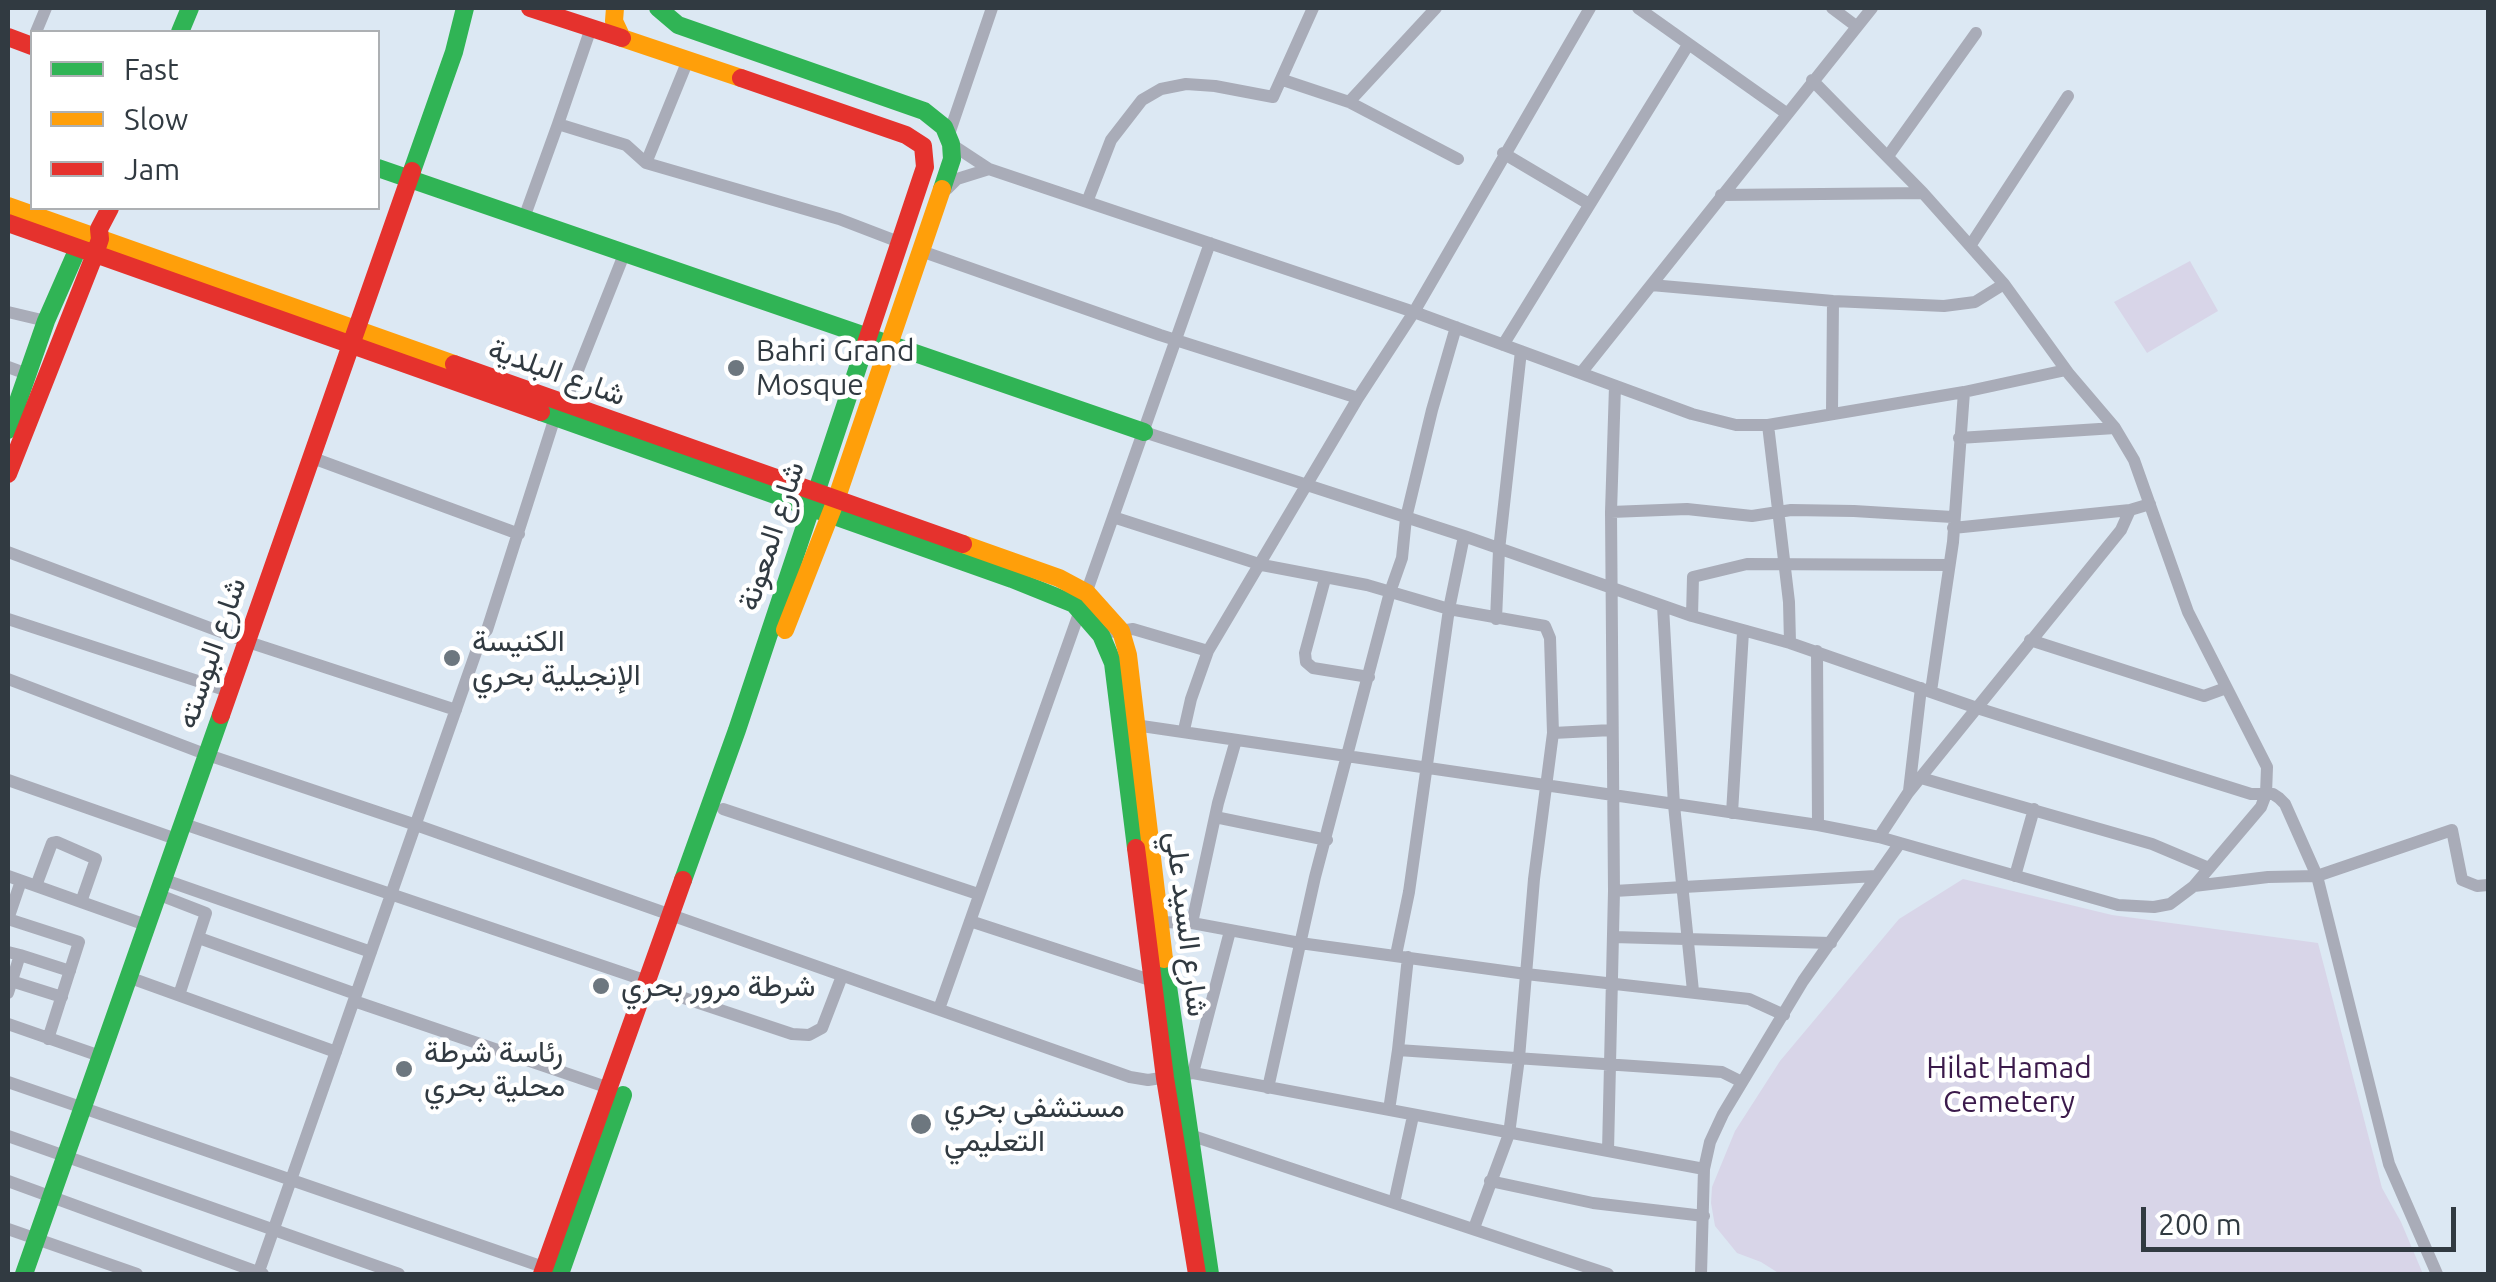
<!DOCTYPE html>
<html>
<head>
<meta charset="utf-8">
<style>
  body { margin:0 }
  #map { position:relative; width:2496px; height:1282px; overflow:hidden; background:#dce8f3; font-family:Ubuntu,sans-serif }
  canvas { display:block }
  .frame { position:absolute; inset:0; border:10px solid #313a41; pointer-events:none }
  .legend { position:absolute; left:30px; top:30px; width:350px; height:180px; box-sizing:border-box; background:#fff; border:2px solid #adb0b3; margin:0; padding:12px 18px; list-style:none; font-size:30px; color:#313a41 }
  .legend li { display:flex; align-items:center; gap:20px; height:50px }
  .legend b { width:50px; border:2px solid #adb0b3 }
  .scale { position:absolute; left:2141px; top:1207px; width:315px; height:45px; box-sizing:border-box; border:5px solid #313a41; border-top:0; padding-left:12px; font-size:30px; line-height:35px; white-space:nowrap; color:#313a41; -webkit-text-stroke:8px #fff; paint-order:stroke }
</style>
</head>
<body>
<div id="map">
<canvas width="2496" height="1282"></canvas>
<div class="frame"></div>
<ul class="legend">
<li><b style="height:12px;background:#30b455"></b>Fast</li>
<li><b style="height:12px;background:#ff9f0a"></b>Slow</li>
<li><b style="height:12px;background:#e5322d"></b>Jam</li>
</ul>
<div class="scale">200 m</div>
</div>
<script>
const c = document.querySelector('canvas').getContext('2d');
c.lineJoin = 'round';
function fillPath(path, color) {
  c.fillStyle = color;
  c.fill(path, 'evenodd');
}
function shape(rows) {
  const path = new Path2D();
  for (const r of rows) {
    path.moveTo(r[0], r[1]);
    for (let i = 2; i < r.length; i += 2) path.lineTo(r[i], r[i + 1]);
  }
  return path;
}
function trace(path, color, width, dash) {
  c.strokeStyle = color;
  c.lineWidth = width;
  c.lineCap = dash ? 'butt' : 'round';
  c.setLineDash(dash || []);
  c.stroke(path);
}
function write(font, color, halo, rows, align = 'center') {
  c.font = font + ' Ubuntu,Vazirmatn,sans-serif';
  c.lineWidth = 9;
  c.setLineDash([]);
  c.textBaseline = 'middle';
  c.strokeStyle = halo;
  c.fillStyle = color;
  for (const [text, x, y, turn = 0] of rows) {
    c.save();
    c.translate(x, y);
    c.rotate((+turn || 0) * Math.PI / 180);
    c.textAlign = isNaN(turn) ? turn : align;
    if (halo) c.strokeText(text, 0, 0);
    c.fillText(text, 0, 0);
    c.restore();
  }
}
fillPath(shape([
  [2190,261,2218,311,2147,353,2114,302],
  [1963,879,2112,915,2318,943,2382,1188,2401,1222,2423,1274,1780,1274,1761,1262,1737,1253,1715,1226,1711,1203,1712,1187,1735,1131,1780,1061,1899,919]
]), '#d8d5e8');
trace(shape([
  [1638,8,1786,113],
  [1832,8,1856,26],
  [36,32,46,8],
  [1283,80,1349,102,1458,159],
  [1349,102,1436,8],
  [558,124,591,28],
  [948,137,992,8],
  [951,144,989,169,1414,312,1692,414,1736,425,1768,425,1964,392,2066,370],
  [1503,153,1589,204],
  [1888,156,1976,33],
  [646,163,688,60],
  [947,189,957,179,989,169],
  [1721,195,1923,193],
  [1087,202,1111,140,1142,100,1161,89,1186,84,1215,86,1273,97,1313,8],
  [524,218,558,124,626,145,646,163,839,219,899,242],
  [1970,246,2068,96],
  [921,251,1160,335,1358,398],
  [1651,285,1833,301,1944,306,1975,302,2004,284],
  [8,312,46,321],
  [1503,345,1688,45],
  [8,367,27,374],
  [1581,373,1872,8],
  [565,403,625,252],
  [1832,412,1833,301],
  [1768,425,1789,602,1790,643],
  [1144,432,1464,536,1692,616,1790,643,1977,708,2251,794,2273,794,2279,798,2285,804,2317,876,2389,1164,2437,1274],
  [1959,438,2115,428],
  [310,457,519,534],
  [1611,512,1687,509,1752,516,1791,510,1854,511,1952,517],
  [1113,517,1262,565,1367,585,1449,609,1545,626,1550,638,1553,733,1534,879,1519,1058,1509,1134,1474,1228],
  [1953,528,2130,510,2150,504],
  [8,552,245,641,456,710],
  [1325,579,1305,653,1306,662,1313,668,1369,677],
  [1663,606,1674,805,1693,991],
  [1692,616,1693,577,1747,564,1949,565],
  [8,619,228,691],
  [1496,619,1499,550,1521,351],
  [1114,632,1133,629,1208,651],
  [2030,640,2204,696,2226,688],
  [1817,651,1818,825],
  [8,679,205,754,416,825,1130,1077,1148,1080,1193,1073,1704,1169],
  [1931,691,1953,542,1964,392],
  [1128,724,1818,825,1879,837,2118,905,2154,907,2170,904,2194,886,2261,807,2266,794,2267,767,2188,612,2134,460,2115,428,2069,374,2004,284,1923,193,1812,80],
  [1184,730,1191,699,1208,651,1358,398,1414,312,1590,8],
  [1553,733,1612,730],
  [1921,778,2152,844,2209,868],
  [8,780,176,839],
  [1909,791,1921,688],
  [723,809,978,894],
  [1732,813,1743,632],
  [1215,817,1327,840],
  [181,823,647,981],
  [1879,837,1908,793,2121,530,2130,510],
  [8,876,146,925],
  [2015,876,2034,809],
  [162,879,371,952],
  [36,886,52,843,57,842,96,859,81,902],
  [2194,886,2268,877,2317,876,2452,830,2462,880,2477,886,2488,885],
  [1614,891,1876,876],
  [157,894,206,913,179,995],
  [8,919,79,942,48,1039],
  [8,919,21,881],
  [970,921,1153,981],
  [1160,922,1192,923,1300,943,1526,974,1749,999,1784,1015],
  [1192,923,1218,803,1236,740],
  [1613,937,1831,943],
  [199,938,356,994],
  [8,952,20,955,8,993],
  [20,955,70,971],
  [1396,955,1409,892,1449,609,1464,536],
  [128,977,336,1052],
  [8,980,62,997],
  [660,990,792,1034,809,1035,822,1028,842,976],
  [354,1001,609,1088],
  [939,1009,1210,243],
  [8,1024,100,1056],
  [1398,1050,1408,957],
  [1193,1073,1230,931],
  [8,1082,549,1269],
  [1268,1088,1315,877,1390,592,1402,558,1406,518,1432,410,1456,327],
  [1389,1110,1398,1050,1722,1072,1742,1082],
  [1187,1134,1608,1274],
  [8,1136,399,1274],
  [1608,1151,1614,891,1611,512,1615,386],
  [8,1181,263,1274],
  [1490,1181,1593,1203,1704,1216],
  [1394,1203,1413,1116],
  [8,1229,137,1274],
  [258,1274,482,635,487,630,555,417],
  [1701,1274,1704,1169,1710,1142,1723,1114,1803,981,1900,843]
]), '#a9acb8', 12);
trace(shape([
  [658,8,678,25,924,111,944,127,951,144,952,159,942,189],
  [180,32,190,8],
  [378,168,1144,432],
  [412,171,454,52,465,8],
  [541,412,1012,579,1074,604,1101,635,1113,663,1136,848],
  [8,430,46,321,82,239],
  [683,880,737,730,865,346],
  [1164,959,1210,1274],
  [24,1274,221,715],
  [560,1274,623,1095]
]), '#30b455', 18);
trace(shape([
  [615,8,614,21,622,38,741,78],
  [8,206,454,364],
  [963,544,1059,578,1087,593,1121,631,1128,655,1164,959],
  [785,630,836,500,942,189]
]), '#ff9f0a', 18);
trace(shape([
  [530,8,622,38],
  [8,37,32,46],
  [741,78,906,135,923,146,925,167,865,346],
  [8,223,541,412],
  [454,364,963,544],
  [8,474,95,254,100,239,99,229,110,208],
  [221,715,412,171],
  [1136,848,1165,1078,1197,1274],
  [542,1274,683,880]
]), '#e5322d', 18);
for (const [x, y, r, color] of [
  [736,368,10,"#6d777f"],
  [452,658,10,"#6d777f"],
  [601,986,10,"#6d777f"],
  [404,1069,10,"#6d777f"],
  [921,1124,12,"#6d777f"]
]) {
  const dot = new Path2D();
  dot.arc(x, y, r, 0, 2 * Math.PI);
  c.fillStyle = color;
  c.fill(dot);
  trace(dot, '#fff', 4);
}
write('30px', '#313a41', '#fff', [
  ["Bahri Grand",756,351],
  ["Mosque",756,385],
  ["الكنيسة",472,641],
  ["الإنجيلية بحري",472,675],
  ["شرطة مرور بحري",621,986],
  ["رئاسة شرطة",424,1052],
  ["محلية بحري",424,1086],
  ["مستشفى بحري",944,1107],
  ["التعليمي",944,1141]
], 'left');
write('30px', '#313a41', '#fff', [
  ["شارع البلدية",557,372,20],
  ["شارع المعونة",771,536,-72],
  ["شارع البوسته",211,653,-71],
  ["شارع السيد علي",1187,924,83]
]);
write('30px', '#3b1a4b', '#fff', [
  ["Hilat Hamad",2009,1068],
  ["Cemetery",2009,1102]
]);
</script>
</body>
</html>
